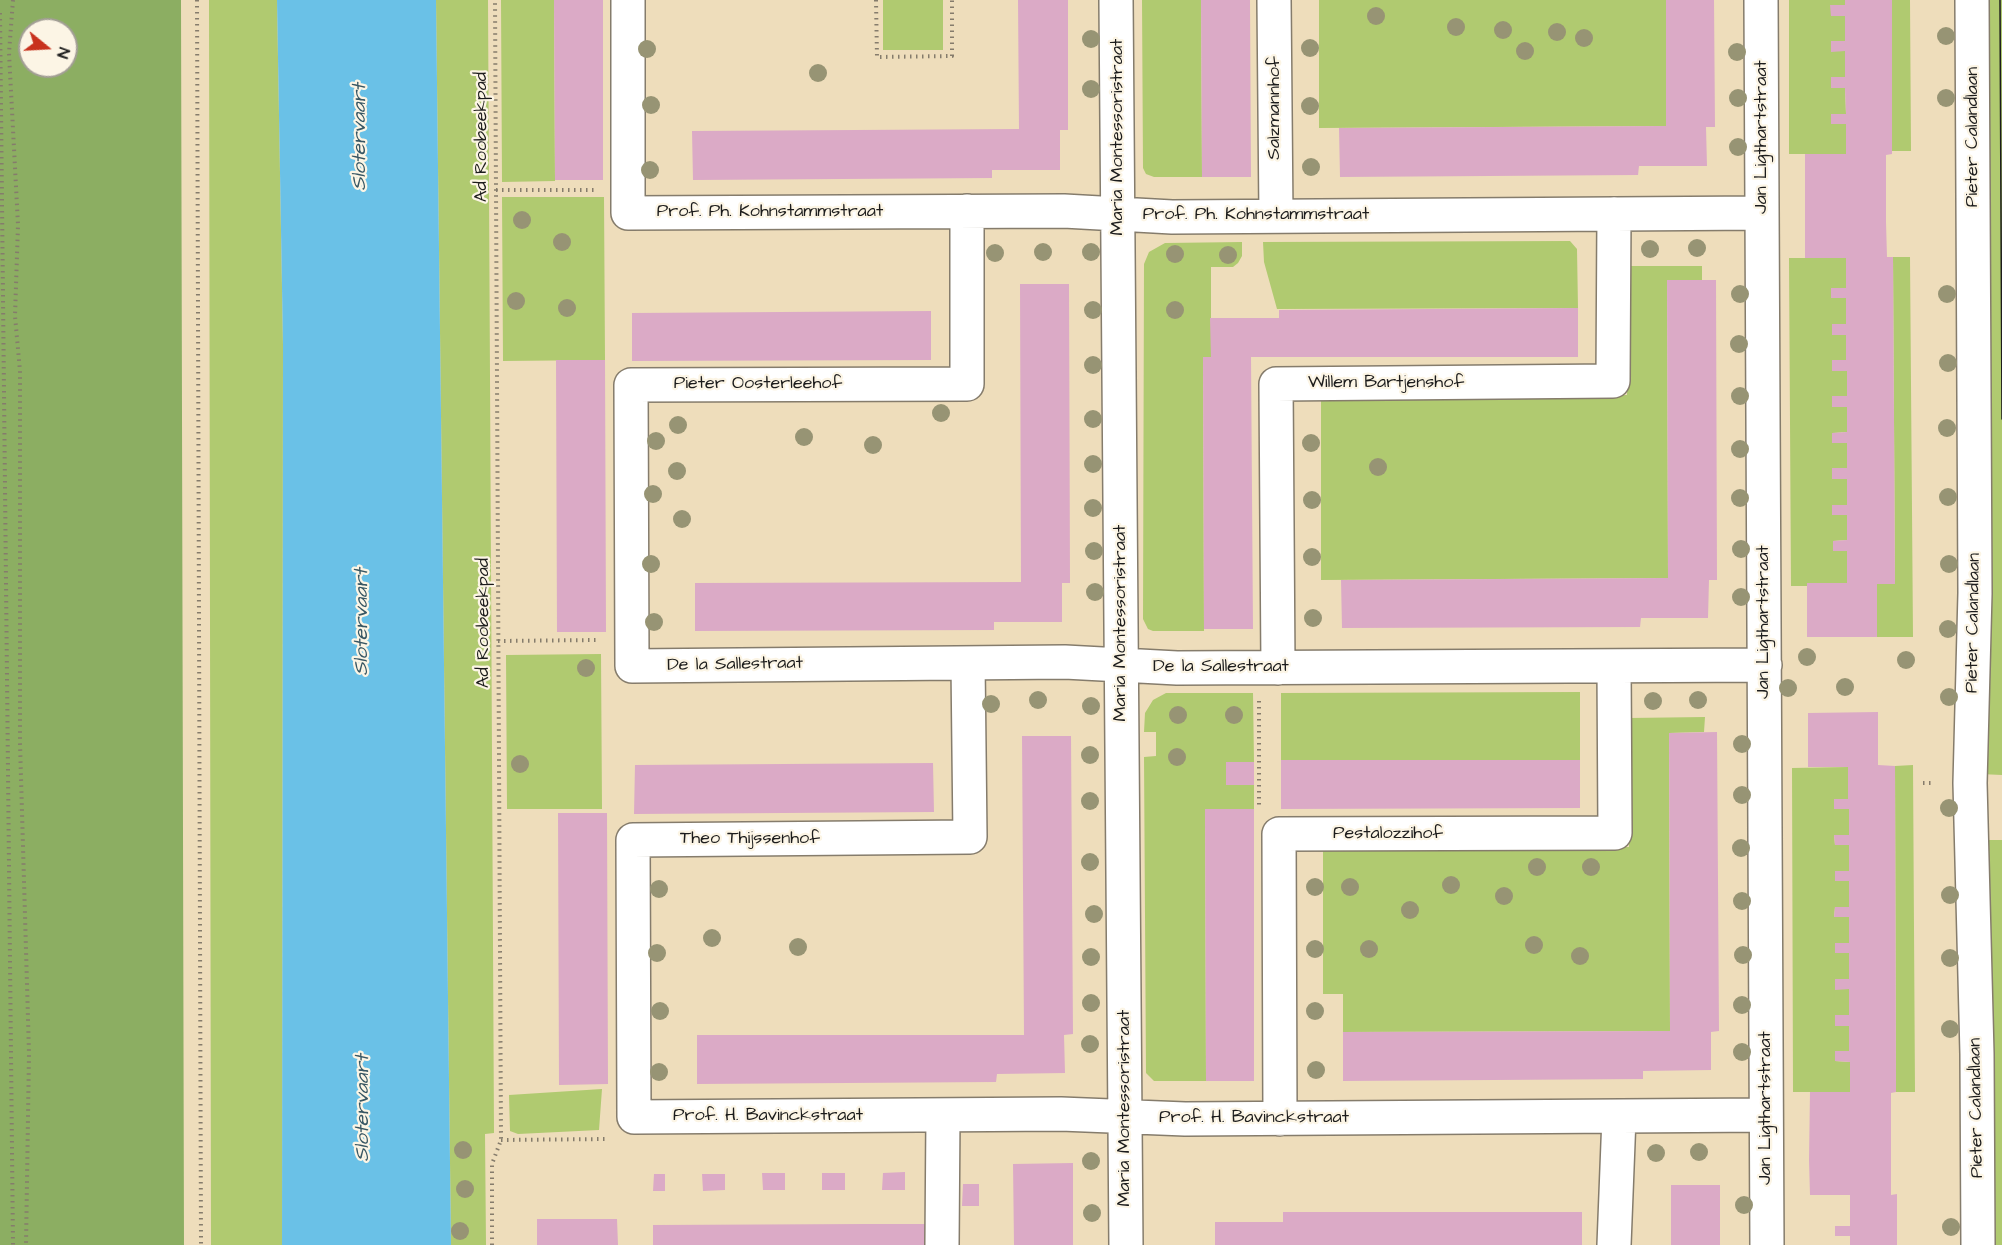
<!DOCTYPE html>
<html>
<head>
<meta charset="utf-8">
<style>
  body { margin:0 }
  #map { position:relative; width:2002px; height:1245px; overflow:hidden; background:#edb; font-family:"Architects Daughter",sans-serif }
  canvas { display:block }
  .north { position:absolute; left:18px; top:18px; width:60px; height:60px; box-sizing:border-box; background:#fcf5e5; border:2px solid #a29e95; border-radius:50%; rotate:108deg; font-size:16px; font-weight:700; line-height:24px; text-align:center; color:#1c1c1c }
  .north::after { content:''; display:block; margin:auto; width:21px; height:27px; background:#c8321e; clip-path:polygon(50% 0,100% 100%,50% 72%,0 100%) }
</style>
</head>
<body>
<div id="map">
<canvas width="2002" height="1245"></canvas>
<div class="north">N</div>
</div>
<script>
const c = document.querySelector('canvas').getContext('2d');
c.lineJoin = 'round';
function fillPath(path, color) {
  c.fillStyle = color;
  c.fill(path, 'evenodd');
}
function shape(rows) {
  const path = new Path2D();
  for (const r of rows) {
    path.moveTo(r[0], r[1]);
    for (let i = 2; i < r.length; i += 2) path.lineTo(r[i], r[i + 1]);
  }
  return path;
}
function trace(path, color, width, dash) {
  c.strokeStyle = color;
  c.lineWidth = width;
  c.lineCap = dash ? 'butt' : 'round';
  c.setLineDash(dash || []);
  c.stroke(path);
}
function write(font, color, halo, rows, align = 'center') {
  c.font = font + ' "Architects Daughter",sans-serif';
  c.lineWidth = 4.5;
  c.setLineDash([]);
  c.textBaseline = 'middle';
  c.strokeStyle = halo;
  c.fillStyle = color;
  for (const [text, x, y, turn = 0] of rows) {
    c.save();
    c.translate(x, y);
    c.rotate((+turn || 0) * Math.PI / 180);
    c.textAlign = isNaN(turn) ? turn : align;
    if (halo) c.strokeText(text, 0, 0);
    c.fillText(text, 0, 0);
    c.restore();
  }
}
fillPath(shape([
  [209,0,277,0,283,345,282,1245,211,1245],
  [436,0,488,0,494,1133,485,1134,486,1245,451,1245],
  [501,0,554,0,555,181,502,182],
  [883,0,943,0,943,50,883,50],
  [1142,0,1201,0,1202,177,1154,177,1146,174,1143,168],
  [1319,0,1666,0,1666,126,1319,128],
  [1789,0,1845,0,1845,41,1831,41,1831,51,1845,51,1845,77,1831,77,1831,87,1845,88,1846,114,1831,114,1832,124,1846,124,1846,154,1789,154],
  [1892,0,1910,0,1911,151,1892,151],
  [1982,0,2002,0,2002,775,1980,774],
  [502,197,604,197,605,360,503,361],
  [1570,241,1577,249,1578,308,1277,309,1264,262,1263,242],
  [1242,242,1242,256,1238,263,1233,267,1211,267,1211,357,1203,357,1204,631,1153,631,1148,629,1143,619,1144,264,1149,252,1165,243],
  [1893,257,1910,257,1913,637,1877,637,1877,584,1895,583],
  [1789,258,1846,258,1846,288,1831,298,1846,298,1846,324,1832,324,1832,334,1846,335,1846,360,1832,360,1832,370,1847,371,1847,396,1832,397,1832,407,1847,407,1847,432,1833,433,1832,442,1847,443,1847,505,1833,505,1832,514,1847,515,1847,540,1833,541,1833,550,1847,551,1847,583,1807,583,1807,586,1791,586],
  [1628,266,1702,266,1702,280,1667,281,1668,578,1321,580,1321,398,1627,395],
  [601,654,602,809,507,809,506,655],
  [1580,692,1580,760,1281,760,1281,693],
  [1253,693,1254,762,1226,762,1226,784,1254,785,1254,809,1205,809,1206,1081,1154,1081,1146,1073,1144,757,1156,756,1156,732,1144,732,1145,713,1153,700,1166,693],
  [1705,717,1704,732,1669,733,1670,1031,1343,1032,1343,994,1323,994,1323,849,1629,847,1629,718],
  [1913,765,1915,1092,1896,1092,1895,766],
  [1848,767,1848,799,1834,799,1834,809,1849,809,1849,835,1834,835,1835,845,1849,845,1849,871,1835,871,1835,881,1849,881,1849,907,1835,907,1834,917,1849,917,1849,943,1835,943,1835,953,1849,953,1849,979,1835,980,1835,989,1849,989,1849,1015,1835,1015,1835,1025,1849,1026,1849,1051,1835,1051,1835,1061,1850,1062,1850,1092,1793,1092,1792,768],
  [1980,840,2002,840,2002,1245,1988,1245],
  [602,1089,599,1130,518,1134,510,1131,509,1095]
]), '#b0ca70');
fillPath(shape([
  [0,0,181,0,184,1245,0,1245],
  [30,30,66,30,66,66,30,66]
]), '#8cae62');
fillPath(shape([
  [277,0,436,0,451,1245,282,1245,283,345]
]), '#6ac1e7');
fillPath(shape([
  [554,0,603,0,603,180,555,180],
  [1018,0,1068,0,1068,130,1060,130,1060,170,992,170,992,178,693,180,692,131,1019,129],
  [1201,0,1250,0,1251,177,1202,177],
  [1666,0,1714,0,1715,127,1706,127,1707,166,1639,166,1638,175,1340,177,1339,128,1666,126],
  [1845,0,1892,0,1892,154,1886,155,1886,222,1887,257,1893,257,1895,584,1877,584,1877,637,1807,637,1807,583,1847,583,1847,551,1833,551,1833,541,1847,540,1847,515,1832,515,1832,505,1847,505,1847,479,1832,479,1832,468,1847,468,1847,443,1832,443,1832,433,1847,432,1847,407,1832,407,1832,396,1847,396,1847,371,1832,371,1832,360,1846,360,1846,335,1832,335,1832,324,1846,324,1846,298,1831,298,1831,288,1846,288,1846,258,1805,258,1805,154,1846,154,1846,124,1831,124,1831,114,1846,114,1845,88,1831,88,1831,77,1845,77,1845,51,1831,52,1831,41,1845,41,1845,16,1831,16,1830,5,1845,5],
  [1667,280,1716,280,1717,580,1709,580,1708,618,1641,618,1640,627,1342,628,1341,580,1668,578],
  [1020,284,1069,284,1070,583,1062,583,1062,622,994,622,994,630,695,631,695,583,1021,582],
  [1578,308,1578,357,1251,357,1253,629,1204,629,1203,357,1211,357,1210,318,1279,318,1279,310],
  [931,311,931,360,632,361,632,313],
  [556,360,605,360,606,632,557,632],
  [1878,712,1878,765,1895,766,1896,1092,1891,1093,1891,1195,1897,1194,1897,1245,1850,1245,1850,1236,1835,1236,1835,1226,1850,1226,1850,1195,1810,1195,1809,1160,1810,1092,1850,1092,1850,1062,1835,1061,1835,1051,1849,1051,1849,1026,1835,1026,1835,1015,1849,1015,1849,989,1835,990,1835,979,1849,979,1849,953,1835,953,1835,943,1849,943,1849,917,1834,917,1835,907,1849,907,1849,881,1835,881,1835,871,1849,871,1849,845,1835,845,1834,835,1849,835,1849,809,1834,809,1834,799,1848,799,1848,767,1808,767,1808,713],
  [1717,732,1719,1031,1711,1032,1711,1070,1643,1071,1643,1079,1343,1081,1343,1032,1670,1031,1669,733],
  [1022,736,1071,736,1073,1034,1064,1035,1065,1073,997,1074,996,1082,697,1084,697,1035,1024,1035],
  [1281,760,1580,760,1580,808,1281,809],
  [1226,762,1254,762,1254,785,1226,785],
  [933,763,934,812,634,814,635,765],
  [1205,809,1254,809,1254,1081,1206,1081],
  [558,813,607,813,608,1084,559,1085],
  [1073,1163,1073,1245,1014,1245,1013,1164],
  [905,1172,905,1190,882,1190,883,1173],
  [762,1173,785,1173,785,1190,763,1190],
  [822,1173,845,1173,845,1190,822,1190],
  [654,1174,665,1174,665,1191,653,1191],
  [702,1174,725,1174,725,1190,703,1191],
  [963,1184,979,1184,979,1206,962,1206],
  [1671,1185,1720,1185,1720,1245,1671,1245],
  [1283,1212,1582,1212,1582,1245,1215,1245,1215,1222,1283,1222],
  [537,1219,617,1219,618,1245,537,1245],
  [864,1224,925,1224,925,1245,653,1245,653,1225]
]), '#dbaac6');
const minor = shape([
  [628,0,628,213,1064,211,1172,217,1762,213],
  [1116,0,1126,1245],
  [1274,0,1276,216],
  [1761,0,1767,1245],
  [1972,0,1975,593,1970,783,1977,1054,1978,1245],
  [967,211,967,384,631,385,632,666,1065,662,1177,668,1765,665],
  [968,663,970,837,633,840,634,1117,1061,1114,1185,1119,1766,1115],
  [1278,668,1276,384,1613,381,1614,214],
  [1280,1119,1279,834,1615,833,1614,666],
  [942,1245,943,1115],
  [1614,1245,1619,1117]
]);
trace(minor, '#857c6c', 36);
trace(shape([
  [13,0,9,53,18,225,15,316,20,371,20,743,29,1053,26,1245],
  [197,0,201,1245],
  [876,0,877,57,952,56,952,0],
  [0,13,13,1245],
  [496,190,594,190],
  [498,641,596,640],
  [1259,701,1259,805],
  [1923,783,1935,783],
  [501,1140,608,1139],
  [492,1245,492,1164,501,1140,495,0]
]), '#857c6c', 4, [1.5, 4.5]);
trace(minor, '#fff', 33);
trace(shape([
  [2000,0,2002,419]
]), '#1c1c1c', 1.5);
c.fillStyle = '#979474';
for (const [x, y] of [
  [1376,16],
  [1456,27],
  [1503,30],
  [1557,32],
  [1946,36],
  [1584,38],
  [1091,39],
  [1310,48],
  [647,49],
  [1525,51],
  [1737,52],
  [818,73],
  [1091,89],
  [1738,98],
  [1946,98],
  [651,105],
  [1310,106],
  [1738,147],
  [1311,167],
  [650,170],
  [522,220],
  [562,242],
  [1697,248],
  [1650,249],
  [1043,252],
  [1091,252],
  [995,253],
  [1175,254],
  [1228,255],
  [1740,294],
  [1947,294],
  [516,301],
  [567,308],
  [1093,310],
  [1175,310],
  [1739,344],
  [1948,363],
  [1093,365],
  [1740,396],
  [941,413],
  [1093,419],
  [678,425],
  [1947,428],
  [804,437],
  [656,441],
  [1311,443],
  [873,445],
  [1740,449],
  [1093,464],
  [1378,467],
  [677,471],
  [653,494],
  [1948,497],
  [1740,498],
  [1312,500],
  [1093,508],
  [682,519],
  [1741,549],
  [1094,551],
  [1312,557],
  [651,564],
  [1949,564],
  [1095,592],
  [1741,597],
  [1313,618],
  [654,622],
  [1948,629],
  [1807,657],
  [1906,660],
  [586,668],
  [1845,687],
  [1788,688],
  [1949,697],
  [1038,700],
  [1698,700],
  [1653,701],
  [991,704],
  [1091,706],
  [1178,715],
  [1234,715],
  [1742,744],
  [1090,755],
  [1177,757],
  [520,764],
  [1742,795],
  [1090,801],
  [1949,808],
  [1741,848],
  [1090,862],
  [1537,867],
  [1591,867],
  [1451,885],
  [1315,887],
  [1350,887],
  [659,889],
  [1950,895],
  [1504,896],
  [1742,901],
  [1410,910],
  [1094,914],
  [712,938],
  [1534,945],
  [798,947],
  [1315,949],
  [1369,949],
  [657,953],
  [1743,955],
  [1580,956],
  [1091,957],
  [1950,958],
  [1091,1003],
  [1742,1005],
  [660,1011],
  [1315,1011],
  [1950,1029],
  [1090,1044],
  [1742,1052],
  [1316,1070],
  [659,1072],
  [463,1150],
  [1699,1152],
  [1656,1153],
  [1091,1161],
  [465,1189],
  [1744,1205],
  [1092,1213],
  [1951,1227],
  [460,1231]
]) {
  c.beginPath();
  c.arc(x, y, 9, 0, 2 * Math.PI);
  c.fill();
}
write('18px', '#1c1c1c', '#fcf5e5', [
  ["Salzmannhof",1275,108,-90],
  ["Ad Roobeekpad",482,137,-90],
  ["Maria Montessoristraat",1118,137,-90],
  ["Jan Ligthartstraat",1762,137,-90],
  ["Pieter Calandlaan",1973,137,-90],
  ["Prof. Ph. Kohnstammstraat",770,212],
  ["Prof. Ph. Kohnstammstraat",1256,215],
  ["Willem Bartjenshof",1386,383],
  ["Pieter Oosterleehof",758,384],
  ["Jan Ligthartstraat",1764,622,-90],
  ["Ad Roobeekpad",484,623,-90],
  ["Maria Montessoristraat",1121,623,-90],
  ["Pieter Calandlaan",1974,623,-89],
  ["De la Sallestraat",735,665,-1],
  ["De la Sallestraat",1221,667],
  ["Pestalozzihof",1388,834],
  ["Theo Thijssenhof",750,839],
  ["Maria Montessoristraat",1125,1108,-90],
  ["Jan Ligthartstraat",1766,1108,-90],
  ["Pieter Calandlaan",1977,1108,-91],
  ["Prof. H. Bavinckstraat",768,1116],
  ["Prof. H. Bavinckstraat",1254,1118]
]);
write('italic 20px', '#375663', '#fcf5e5', [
  ["Slotervaart",361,137,-90],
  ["Slotervaart",363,622,-90],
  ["Slotervaart",364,1108,-90]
]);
</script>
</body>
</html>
